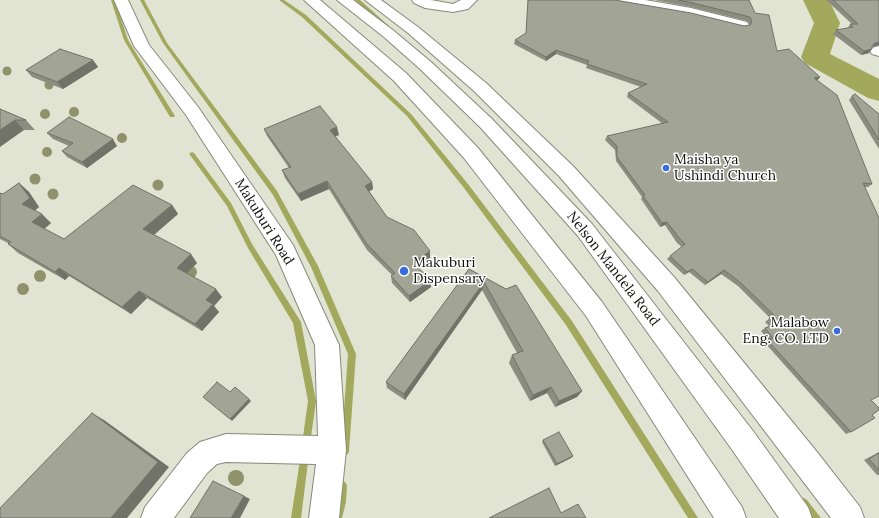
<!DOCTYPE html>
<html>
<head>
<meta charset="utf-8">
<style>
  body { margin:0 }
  canvas { display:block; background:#e1e3d3 }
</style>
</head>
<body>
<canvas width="879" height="518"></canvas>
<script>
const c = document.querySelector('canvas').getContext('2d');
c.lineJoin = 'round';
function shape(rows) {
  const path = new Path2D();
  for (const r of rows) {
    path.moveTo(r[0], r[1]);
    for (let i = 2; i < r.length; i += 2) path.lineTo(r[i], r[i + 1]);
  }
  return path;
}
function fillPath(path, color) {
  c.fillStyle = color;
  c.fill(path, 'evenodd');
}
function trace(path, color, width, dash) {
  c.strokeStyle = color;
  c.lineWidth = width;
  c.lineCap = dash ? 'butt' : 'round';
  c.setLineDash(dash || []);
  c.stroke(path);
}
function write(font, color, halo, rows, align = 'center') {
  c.font = font + ' Lora,serif';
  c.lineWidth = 3;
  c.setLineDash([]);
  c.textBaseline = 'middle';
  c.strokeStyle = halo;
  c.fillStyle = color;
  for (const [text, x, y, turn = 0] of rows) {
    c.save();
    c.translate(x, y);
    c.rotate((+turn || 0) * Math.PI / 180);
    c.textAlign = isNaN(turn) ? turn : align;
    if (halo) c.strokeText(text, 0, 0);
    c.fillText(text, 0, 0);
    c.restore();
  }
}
fillPath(shape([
  [111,0,115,0,128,40,175,116,174,117,170,117,124,40,111,0],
  [140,0,144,0,167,43,277,191,318,266,356,354,349,451,348,454,345,455,342,454,341,451,348,354,311,267,273,195,163,43,140,0],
  [279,0,284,0,306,15,411,114,468,184,572,321,698,518,688,518,566,325,464,188,407,116,302,17,279,0],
  [355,0,360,0,389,26,389,28,385,28,355,0],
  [192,152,194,153,231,203,252,244,301,322,316,401,310,444,309,447,306,448,303,447,302,444,308,401,293,323,248,248,227,206,190,155,189,154,190,153,192,152],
  [305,450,308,451,309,454,301,518,291,518,301,454,302,451,305,450],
  [342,480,345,482,347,485,346,502,342,518,332,518,336,502,337,485,339,482,342,480],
  [804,498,807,500,821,518,810,518,799,503,801,500,804,498]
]), '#a3a95c');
fillPath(shape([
  [803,0,829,0,840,23,830,54,879,79,879,101,868,98,805,63,801,57,814,23,803,0]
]), '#a3a95c');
const minor = shape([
  [114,0,128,0,149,45,198,107,293,245,339,345,346,450,339,518,309,518,316,464,226,462,217,464,207,473,174,518,141,518,145,507,187,453,200,442,226,434,318,436,315,345,276,255,186,115,134,46,114,0],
  [365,0,381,0,418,27,486,83,573,166,674,277,817,452,860,507,864,518,831,518,658,291,559,176,474,91,408,33,365,0],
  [412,0,431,0,453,4,461,0,477,0,468,9,453,12,425,8,414,3,412,0],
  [612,0,645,0,691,8,747,22,749,25,747,28,742,29,690,16,619,4,614,3,612,0],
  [879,46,879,56,872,54,870,51,872,48,879,46]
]);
const major = shape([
  [304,0,320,0,406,73,478,148,602,302,742,507,746,518,714,518,586,316,464,158,394,81,304,0],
  [337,0,353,0,394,31,431,62,492,119,592,224,753,431,808,507,812,518,779,518,733,451,578,236,480,127,419,68,384,37,337,0]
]);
trace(minor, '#87897a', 2);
trace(major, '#87897a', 2);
fillPath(minor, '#fff');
fillPath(major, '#fff');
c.fillStyle = '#8f926a';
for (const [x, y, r] of [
  [7,71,4.5],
  [49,85,4.5],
  [74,112,5],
  [45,114,5],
  [122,138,5],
  [47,152,5],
  [35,179,5.5],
  [158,185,5.5],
  [53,194,5.5],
  [191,272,6],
  [40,276,6],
  [23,289,6],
  [236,478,8]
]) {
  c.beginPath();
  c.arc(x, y, r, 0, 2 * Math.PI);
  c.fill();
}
fillPath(shape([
  [528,0,615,0,744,26,750,25,747,21,691,7,654,0,749,0,755,13,777,51,820,77,817,80,872,184,868,187,865,187,872,415,851,432,846,434,765,343,768,340,761,331,765,328,769,326,765,322,770,318,738,286,721,274,705,285,689,272,684,275,667,259,670,256,682,247,677,243,665,225,660,227,641,199,642,197,616,161,615,150,605,140,607,136,663,124,627,97,628,93,641,87,586,68,587,65,556,54,546,61,514,44,515,40,526,33],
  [826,0,879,0,872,47,872,49,869,53,861,55,833,34,836,30,848,28,850,24,852,24],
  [93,60,98,67,63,89,32,77,26,70],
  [852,96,879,114,879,149,849,100],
  [0,109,26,120,35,130,24,130],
  [264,129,339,135,335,136,372,182,373,189,369,191,387,217,430,258,417,267,431,287,410,302,392,283,391,276,392,275,367,250,329,189,301,201,285,178,282,170,289,168,267,136],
  [47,133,117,146,87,168,67,157,62,151,69,146,53,139],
  [19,183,29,192,39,207,35,211,51,223,44,229,64,239,172,205,178,214,154,235,197,263,187,273,222,297,214,306,219,312,202,331,147,298,131,314,69,276,65,280,18,253,8,244,8,243,0,239,0,193,3,194],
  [469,269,506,289,582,391,577,397,555,407,547,393,530,401,509,363,512,355,517,353,482,290,405,400,387,388,386,382],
  [543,440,573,456,571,458,555,466,542,442],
  [879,452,879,475,877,475,864,460]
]), '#8b8d80');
fillPath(shape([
  [879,42,879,45,872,47,875,43],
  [872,49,869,53,861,55,864,51],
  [556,50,556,54,546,61,546,57],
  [93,60,98,67,63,89,57,82],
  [820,77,817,81,814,78],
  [15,120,24,130,0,147,0,130],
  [337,127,339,135,332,138,330,130],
  [113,139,117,146,87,168,82,162],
  [327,181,329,189,301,201,298,194],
  [372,182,373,189,367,193,365,186],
  [19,183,29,192,39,207,31,213,22,204],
  [172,205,178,214,150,238,143,229],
  [42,214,51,223,42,231,32,222],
  [667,222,665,225,660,227,662,223],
  [430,251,430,258,414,270,413,263],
  [191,254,197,263,184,276,177,268],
  [59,268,69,276,65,280,55,272],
  [692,269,689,272,684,275,687,272],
  [724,270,721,274,705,285,708,282],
  [431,280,431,287,410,302,409,296],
  [484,282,482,290,405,400,404,394],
  [216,289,222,297,214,306,219,312,202,331,195,324,206,300],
  [139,291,147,298,131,314,122,307],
  [551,387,547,393,530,401,533,395],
  [582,391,577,397,555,407,559,401],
  [249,399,251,401,232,421,230,419],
  [92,413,104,420,169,467,127,518,111,518],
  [573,456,571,458,555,466,557,464],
  [244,496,250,499,240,518,231,518]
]), '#717368');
const building = shape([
  [528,0,615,0,691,13,744,26,750,25,752,22,750,17,693,3,678,0,749,0,755,13,769,15,777,51,789,49,820,77,814,78,837,95,872,184,863,183,879,218,879,396,871,400,879,408,879,410,872,415,875,418,851,432,768,341,773,338,765,328,773,325,769,318,775,316,741,283,724,270,708,282,692,269,687,272,670,256,685,244,680,239,667,222,662,223,643,196,645,195,617,157,617,146,607,136,668,122,628,93,647,84,587,64,589,61,556,50,546,57,515,40,526,33,528,0],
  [833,0,879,0,879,42,875,43,872,46,872,49,864,51,836,30,853,27,850,24,858,24,833,0],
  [60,49,93,60,57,82,26,70,60,49],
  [855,94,879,114,879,140,852,96,855,94],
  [320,106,337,127,330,130,372,182,365,186,387,217,414,230,430,251,413,263,431,280,409,296,391,276,395,273,366,243,327,181,298,194,282,170,291,167,264,129,320,106],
  [0,109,26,120,15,120,0,130,0,109],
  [69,117,113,139,82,162,62,151,73,143,47,133,69,117],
  [19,183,30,198,22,204,42,214,32,222,64,239,133,185,172,205,143,229,191,254,177,268,216,289,206,300,213,304,195,324,139,291,122,307,59,268,55,272,8,244,11,242,0,236,0,193,3,194,19,183],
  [469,269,506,289,516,285,582,391,559,401,551,387,533,395,512,355,523,351,484,282,404,394,386,382,469,269],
  [217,382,230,392,235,387,249,399,230,419,203,397,217,382],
  [92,413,158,462,111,518,0,518,0,508,92,413],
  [559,432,573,456,557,464,543,440,559,432],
  [879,453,879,470,869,459,879,453],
  [213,481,244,496,231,518,190,518,213,481],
  [549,488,561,513,578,504,586,518,489,518,549,488]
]);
fillPath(building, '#a2a495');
trace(building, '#717368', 1);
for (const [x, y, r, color] of [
  [666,168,4,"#386cdb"],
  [404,271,5,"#386cdb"],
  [837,331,4,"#386cdb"]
]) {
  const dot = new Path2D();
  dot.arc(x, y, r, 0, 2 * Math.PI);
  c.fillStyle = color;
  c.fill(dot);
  trace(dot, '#fff', 1.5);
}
write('14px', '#0f100a', '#fff', [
  ["Maisha ya",674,160],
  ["Ushindi Church",674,176],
  ["Makuburi",413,263],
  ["Dispensary",413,279],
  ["Malabow",829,323,"right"],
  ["Eng. CO. LTD",829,339,"right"]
], 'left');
write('14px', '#0f100a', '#fff', [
  ["Makuburi Road",264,222,58],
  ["Nelson Mandela Road",613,269,52]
]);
</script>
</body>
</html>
